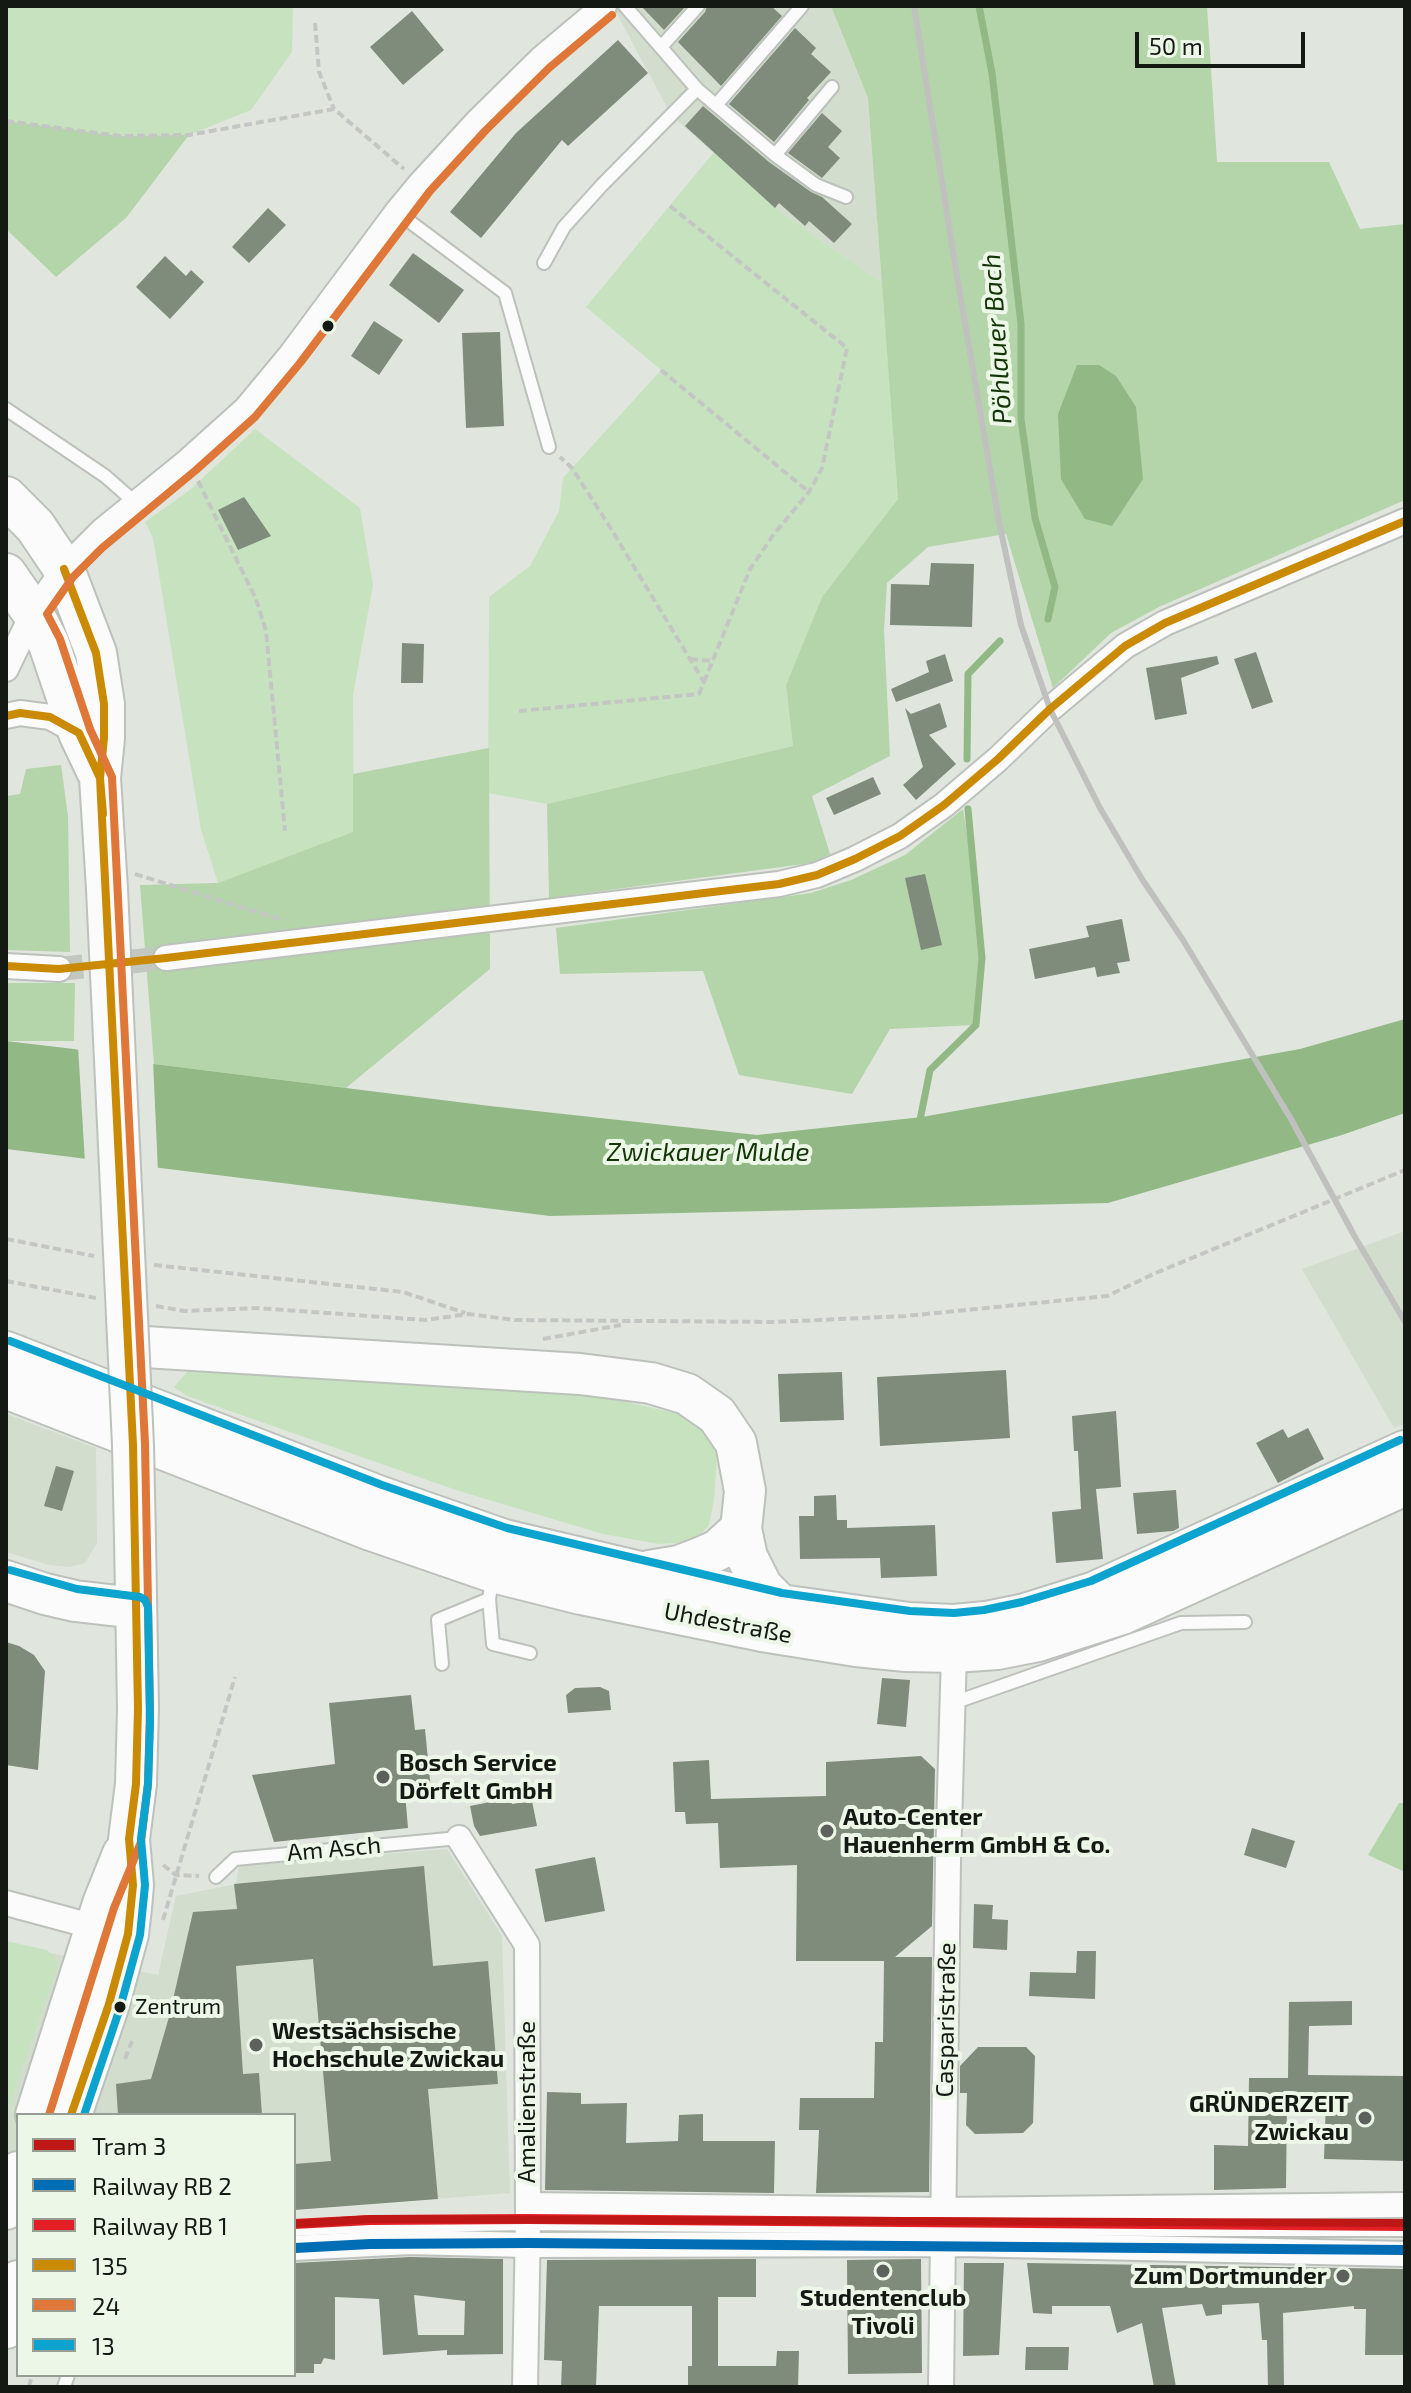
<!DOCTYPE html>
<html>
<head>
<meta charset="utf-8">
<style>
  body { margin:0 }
  #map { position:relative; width:1411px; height:2393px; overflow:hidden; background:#e0e6de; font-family:"Exo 2",sans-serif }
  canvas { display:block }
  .frame { position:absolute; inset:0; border:8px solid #151914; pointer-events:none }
  .legend { position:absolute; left:16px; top:2113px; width:280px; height:264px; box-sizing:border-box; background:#ecf7e8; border:2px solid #969e93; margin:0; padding:10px 14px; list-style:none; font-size:24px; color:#151914 }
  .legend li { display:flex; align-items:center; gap:16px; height:40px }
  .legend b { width:40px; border:2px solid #969e93 }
  .scale { position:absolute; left:1135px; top:32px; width:170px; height:36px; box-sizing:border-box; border:4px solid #151914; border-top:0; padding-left:10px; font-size:24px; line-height:28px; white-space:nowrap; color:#151914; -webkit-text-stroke:6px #ecf7e8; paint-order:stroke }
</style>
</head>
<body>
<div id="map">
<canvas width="1411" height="2393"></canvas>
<div class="frame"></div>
<ul class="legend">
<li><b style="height:10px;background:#be1716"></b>Tram 3</li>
<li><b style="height:10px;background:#006db5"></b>Railway RB 2</li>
<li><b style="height:10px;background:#e31e25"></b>Railway RB 1</li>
<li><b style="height:10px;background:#ca8a04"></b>135</li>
<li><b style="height:10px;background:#de7737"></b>24</li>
<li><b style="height:10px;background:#0ca3ce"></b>13</li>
</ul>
<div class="scale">50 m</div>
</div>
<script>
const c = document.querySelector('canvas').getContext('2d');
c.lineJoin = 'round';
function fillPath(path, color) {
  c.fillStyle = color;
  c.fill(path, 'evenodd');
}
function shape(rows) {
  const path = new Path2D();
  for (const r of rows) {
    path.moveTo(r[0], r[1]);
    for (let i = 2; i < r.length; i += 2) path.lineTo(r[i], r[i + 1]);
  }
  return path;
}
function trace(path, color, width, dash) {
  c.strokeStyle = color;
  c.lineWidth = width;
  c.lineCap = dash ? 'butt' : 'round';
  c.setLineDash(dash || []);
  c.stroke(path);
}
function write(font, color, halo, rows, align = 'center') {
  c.font = font + ' "Exo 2",sans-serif';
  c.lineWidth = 8;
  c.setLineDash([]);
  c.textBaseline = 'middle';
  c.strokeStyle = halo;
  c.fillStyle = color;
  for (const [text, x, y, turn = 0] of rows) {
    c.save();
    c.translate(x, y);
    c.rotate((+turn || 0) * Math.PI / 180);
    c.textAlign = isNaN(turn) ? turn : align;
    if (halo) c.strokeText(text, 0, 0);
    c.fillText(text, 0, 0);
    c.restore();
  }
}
fillPath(shape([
  [622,6,831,6,868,98,882,283,775,208,671,115,616,12],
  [1405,1231,1405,1424,1394,1428,1302,1269],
  [6,1414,96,1448,97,1543,85,1563,70,1567,49,1565,6,1552],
  [447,1849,502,1936,510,2193,294,2210,294,2115,18,2115,18,2189,6,2186,6,1944,158,1975,176,1896,236,1884,239,1866]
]), '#d2ddce');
fillPath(shape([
  [6,6,293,6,292,52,251,110,189,135,120,136,15,123,6,121],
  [714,152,775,208,882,283,898,499,822,597,786,685,793,746,547,804,488,793,489,597,530,566,559,511,563,478,661,370,586,307],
  [255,429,360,508,373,585,353,695,354,832,218,883,201,830,153,538,145,522,191,489],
  [202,1365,586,1393,684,1415,706,1428,717,1457,714,1499,709,1525,694,1542,659,1544,603,1534,459,1491,187,1396,174,1387,186,1373],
  [6,1941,47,1950,55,1957,58,1965,6,2115]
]), '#c7e2bf');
fillPath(shape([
  [831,6,1207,6,1217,162,1329,162,1360,229,1405,224,1405,500,1161,606,1111,633,1053,688,1006,534,928,547,887,583,884,630,890,756,812,796,830,854,811,863,549,898,547,804,793,746,786,685,822,597,898,499,868,98],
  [6,121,120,136,189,135,126,218,56,277,6,229],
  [489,748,490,969,346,1088,154,1064,140,885,218,883,353,832,353,774],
  [61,765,68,816,70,952,6,950,6,796,20,794,26,769],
  [963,809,973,868,982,958,976,1025,890,1029,852,1094,739,1075,703,971,560,974,556,928,811,893,851,880,905,855],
  [6,983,75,983,74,1041,6,1041],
  [1399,1803,1405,1803,1405,1872,1368,1855]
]), '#b4d4aa');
fillPath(shape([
  [1077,365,1099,365,1116,376,1136,407,1143,479,1112,526,1085,519,1061,479,1058,414],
  [1405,1019,1405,1113,1342,1135,1108,1203,550,1216,6,1149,6,1041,74,1049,154,1064,490,1106,757,1135,922,1117,1300,1049]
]), '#92b886');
fillPath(shape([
  [78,1046,153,1060,158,1172,85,1163]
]), '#e0e6de');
trace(shape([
  [979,6,992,73,1021,324,1021,419,1035,518,1055,587,1048,619],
  [967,759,968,674,1000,641],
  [919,1125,930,1070,976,1025,982,958,968,809]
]), '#92b886', 7);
fillPath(shape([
  [641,6,686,6,664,30],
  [707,6,771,6,782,16,721,86,678,42,705,12],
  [412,11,444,50,403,85,370,47],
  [795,28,816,48,811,54,831,72,807,98,809,100,774,142,729,104],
  [618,40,648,73,568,146,562,140,481,238,450,212,516,133],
  [703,106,769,162,811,192,822,197,852,224,834,243,809,221,805,226,779,203,775,208,685,126],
  [822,113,842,131,828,147,840,158,822,178,788,153],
  [268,208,286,225,249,263,232,247],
  [413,253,464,290,439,323,389,285],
  [165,256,186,276,191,270,204,282,170,319,136,287],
  [374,321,403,340,379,375,351,356],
  [500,332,504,426,466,428,462,333],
  [244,497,271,536,238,550,218,510],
  [931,563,974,564,972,627,890,625,891,584,929,585],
  [402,643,424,644,423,683,401,683],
  [1256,652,1273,702,1252,709,1234,659],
  [945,654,953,681,896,702,891,689,929,672,926,661],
  [1217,656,1219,664,1181,678,1187,714,1155,720,1146,668],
  [940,703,947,727,929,735,956,764,916,800,903,785,923,767,905,708,911,714],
  [873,777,881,794,834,815,826,798],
  [925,874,942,945,921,950,905,878],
  [1122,919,1130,961,1117,963,1120,973,1097,977,1095,967,1035,979,1029,949,1089,937,1086,926],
  [1006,1370,1010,1438,880,1446,877,1377],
  [842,1372,844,1420,780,1422,778,1374],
  [1116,1411,1121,1487,1096,1489,1103,1559,1056,1563,1052,1512,1081,1509,1078,1451,1074,1451,1072,1416],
  [1308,1428,1324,1459,1278,1483,1256,1443,1283,1429,1288,1438],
  [56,1466,74,1471,62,1511,44,1506],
  [1176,1490,1179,1528,1173,1531,1137,1534,1133,1493],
  [836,1495,837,1520,847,1520,847,1528,935,1525,937,1576,881,1578,880,1558,800,1559,799,1516,814,1516,814,1496],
  [6,1642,19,1646,34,1655,45,1671,38,1770,6,1765],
  [882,1678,910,1680,906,1727,877,1724],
  [600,1687,609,1691,611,1710,568,1713,566,1695,575,1688],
  [411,1695,415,1730,425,1729,431,1790,405,1793,408,1828,274,1842,252,1775,335,1764,329,1703],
  [921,1756,935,1769,932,1926,895,1957,932,1957,929,2192,816,2193,819,2130,799,2130,800,2098,874,2098,875,2042,883,2042,884,1961,796,1961,797,1865,720,1868,718,1823,686,1824,685,1812,675,1812,673,1762,709,1760,711,1799,826,1796,826,1762],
  [510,1798,512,1804,532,1801,537,1826,480,1836,474,1826,470,1806],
  [1252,1828,1295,1841,1286,1868,1244,1855],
  [595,1857,605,1911,545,1922,535,1869],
  [424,1866,433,1966,488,1961,498,2084,428,2089,438,2199,294,2210,294,2164,331,2161,313,1959,236,1966,243,2074,259,2073,262,2115,118,2115,116,2084,151,2079,169,2017,193,1912,237,1909,234,1884],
  [974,1904,993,1905,992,1919,1008,1920,1007,1950,973,1948],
  [1077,1951,1096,1951,1095,1999,1029,1996,1030,1972,1076,1973],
  [1352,2001,1352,2025,1309,2026,1308,2075,1405,2076,1405,2161,1324,2159,1326,2099,1287,2098,1286,2188,1214,2190,1214,2145,1248,2146,1249,2078,1288,2078,1289,2002],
  [978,2047,1026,2047,1035,2056,1033,2123,1023,2133,975,2134,966,2125,967,2093,960,2093,960,2066],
  [547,2092,581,2093,581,2104,627,2103,626,2143,678,2141,679,2115,703,2114,703,2141,775,2141,774,2193,545,2190],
  [410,2257,503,2259,503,2354,447,2355,447,2350,383,2355,379,2299,335,2297,335,2360,324,2358,321,2364,314,2364,314,2373,295,2373,294,2263],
  [414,2295,465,2301,464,2335,418,2335],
  [756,2259,756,2297,718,2297,718,2366,776,2366,777,2351,799,2351,798,2387,688,2387,688,2366,692,2366,692,2306,599,2306,596,2387,561,2387,562,2361,544,2360,547,2260],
  [921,2259,922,2373,848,2374,847,2260],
  [964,2263,1004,2263,999,2355,963,2356],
  [1027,2263,1405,2269,1405,2355,1365,2355,1366,2309,1354,2309,1354,2306,1283,2313,1284,2387,1268,2387,1267,2340,1262,2340,1259,2303,1222,2305,1222,2314,1206,2316,1202,2304,1162,2308,1176,2387,1154,2387,1142,2323,1117,2333,1110,2306,1052,2306,1052,2314,1033,2313],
  [1026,2347,1069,2347,1068,2370,1025,2370]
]), '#7f8b7b');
trace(shape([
  [59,969,166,958]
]), '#c2c7c0', 24, [24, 12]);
const lane = shape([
  [661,47,698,6],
  [697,89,775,155,816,185,846,197],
  [717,104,802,6],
  [775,155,832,87],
  [397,212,505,293,549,447],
  [544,263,564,227,602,185,697,89,625,6],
  [6,409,105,476,137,504],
  [493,1575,489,1599,493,1644,530,1653],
  [442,1664,438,1620,489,1599],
  [953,1703,1181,1623,1245,1622],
  [216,1877,235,1859,459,1838],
  [294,2230,355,2227,527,2224,1161,2230,1405,2230],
  [64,2387,68,2375]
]);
const street = shape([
  [6,669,33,613,64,569,103,530,188,461,246,409,290,356,397,212,421,183,477,122,541,59,604,6],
  [6,716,20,713,50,717,79,733],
  [166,958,779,884,817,875,855,859,900,836,944,805,998,759,1050,709,1125,646,1165,623,1405,521],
  [6,966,59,969],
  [459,1838,527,1945,528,2220,525,2387],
  [6,1903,84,1924,95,1930,101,1938],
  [528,2205,944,2210,1405,2205],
  [294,2248,410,2242,527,2245,961,2244,1405,2254],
  [941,2387,948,1862,954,1652]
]);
const primary = shape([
  [6,497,35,526,64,569,96,653,104,704,104,738,100,778,107,889],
  [6,574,33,613,49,644,79,733,97,771],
  [129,1346,580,1374,651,1383,687,1394,717,1415,736,1443,745,1491,741,1529,747,1557,762,1587,780,1605],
  [6,1352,378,1496,504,1540,780,1605,909,1623,954,1625,986,1622,1025,1614,1095,1592,1405,1451],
  [6,1388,371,1530,493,1572,581,1594,762,1631,856,1646,906,1651,954,1652,997,1649,1038,1641,1122,1614,1405,1485],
  [649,1571,679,1566,700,1558,718,1550,741,1529],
  [6,1581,45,1594,75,1601,136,1608],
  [36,2115,103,1904,123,1854],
  [71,2115,109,2004,128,1934,131,1908,133,1885,129,1839,136,1784,138,1709,135,1539],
  [6,2209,18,2172],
  [6,2328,18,2281]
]);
trace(lane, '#bcc1bb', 16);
trace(street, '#bcc1bb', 28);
trace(primary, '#bcc1bb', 44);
trace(shape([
  [315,23,319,72,334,109],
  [6,121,120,136,189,135,334,109,404,169],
  [670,206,847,348,822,468,809,492,774,534,750,569,704,682],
  [661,370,809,492],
  [198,481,256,599,266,631,285,831],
  [690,659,713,661],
  [519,711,699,694,704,682,608,524,572,468,560,457],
  [135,874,283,920],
  [6,1239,94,1256],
  [154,1265,403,1292,465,1313],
  [6,1281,96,1298],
  [156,1306,184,1311,257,1308,425,1320,468,1314,515,1320,775,1322,906,1316,1107,1296,1158,1272,1405,1170],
  [543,1339,621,1325],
  [163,1865,176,1875,199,1876],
  [163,1920,235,1677],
  [125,2059,132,2041],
  [29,2387,32,2375]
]), '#c4c6c3', 4, [8, 4]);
trace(lane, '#fafbfa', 12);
trace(street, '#fafbfa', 24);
trace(primary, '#fafbfa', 40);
trace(shape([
  [914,6,956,270,999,522,1021,625,1050,709,1100,808,1142,879,1183,940,1291,1119,1355,1237,1405,1322]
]), '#c0c1bf', 6);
const primaryBridge = shape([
  [107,889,133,1445,135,1539]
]);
trace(primaryBridge, '#bcc1bb', 44, []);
trace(primaryBridge, '#fafbfa', 40);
trace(shape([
  [64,569,96,653,104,704,104,738,100,778,133,1445,138,1709,136,1784,129,1839,133,1885,128,1934,109,2004,71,2115],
  [6,716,20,713,50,717,79,733,100,778,103,814],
  [6,966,59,969,166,958,779,884,817,875,855,859,900,836,944,805,998,759,1050,709,1125,646,1165,623,1405,521]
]), '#ca8a04', 8);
trace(shape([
  [49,2115,114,1908,141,1842,148,1784,150,1709,145,1444,112,777,90,729,60,639,47,614,73,577,102,548,196,470,255,417,300,363,430,191,486,130,549,68,612,15]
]), '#de7737', 8);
trace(shape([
  [10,1341,382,1485,507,1528,782,1593,910,1611,954,1613,984,1610,1022,1602,1091,1581,1400,1440],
  [10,1570,77,1589,140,1597,145,1600,148,1607,150,1723,148,1784,141,1839,145,1885,140,1935,120,2008,84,2115]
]), '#0ca3ce', 8);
trace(shape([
  [295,2248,370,2244,528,2243,1405,2250]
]), '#006db5', 10);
trace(shape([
  [294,2224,370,2220,528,2219,1405,2226]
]), '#e31e25', 10);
trace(shape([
  [294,2224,371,2219,1405,2223]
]), '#be1716', 8);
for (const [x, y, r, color] of [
  [328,326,7,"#151914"],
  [383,1777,8,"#5c615b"],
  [827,1831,8,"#5c615b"],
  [120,2007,7,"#151914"],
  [256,2045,8,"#5c615b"],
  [1365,2118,8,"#5c615b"],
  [883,2271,8,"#5c615b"],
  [1343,2276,8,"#5c615b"]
]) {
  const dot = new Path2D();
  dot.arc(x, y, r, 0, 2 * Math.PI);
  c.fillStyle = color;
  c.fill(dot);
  trace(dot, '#ecf7e8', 3);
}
write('22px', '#151914', '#ecf7e8', [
  ["Zentrum",135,2007]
], 'left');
write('24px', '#151914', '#ecf7e8', [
  ["Uhdestraße",728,1623,11],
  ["Am Asch",334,1849,-5],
  ["Casparistraße",946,2020,-89],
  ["Amalienstraße",527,2102,-90]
]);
write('bold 24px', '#151914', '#ecf7e8', [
  ["Bosch Service",399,1763],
  ["Dörfelt GmbH",399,1791],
  ["Auto-Center",843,1817],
  ["Hauenherm GmbH & Co.",843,1845],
  ["Westsächsische",272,2031],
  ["Hochschule Zwickau",272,2059],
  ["GRÜNDERZEIT",1349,2104,"right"],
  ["Zwickau",1349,2132,"right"],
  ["Zum Dortmunder",1327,2276,"right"],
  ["Studentenclub",883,2298,"center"],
  ["Tivoli",883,2326,"center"]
], 'left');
write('italic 26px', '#143606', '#ecf7e8', [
  ["Pöhlauer Bach",997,339,-94],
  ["Zwickauer Mulde",708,1152]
]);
</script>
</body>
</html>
